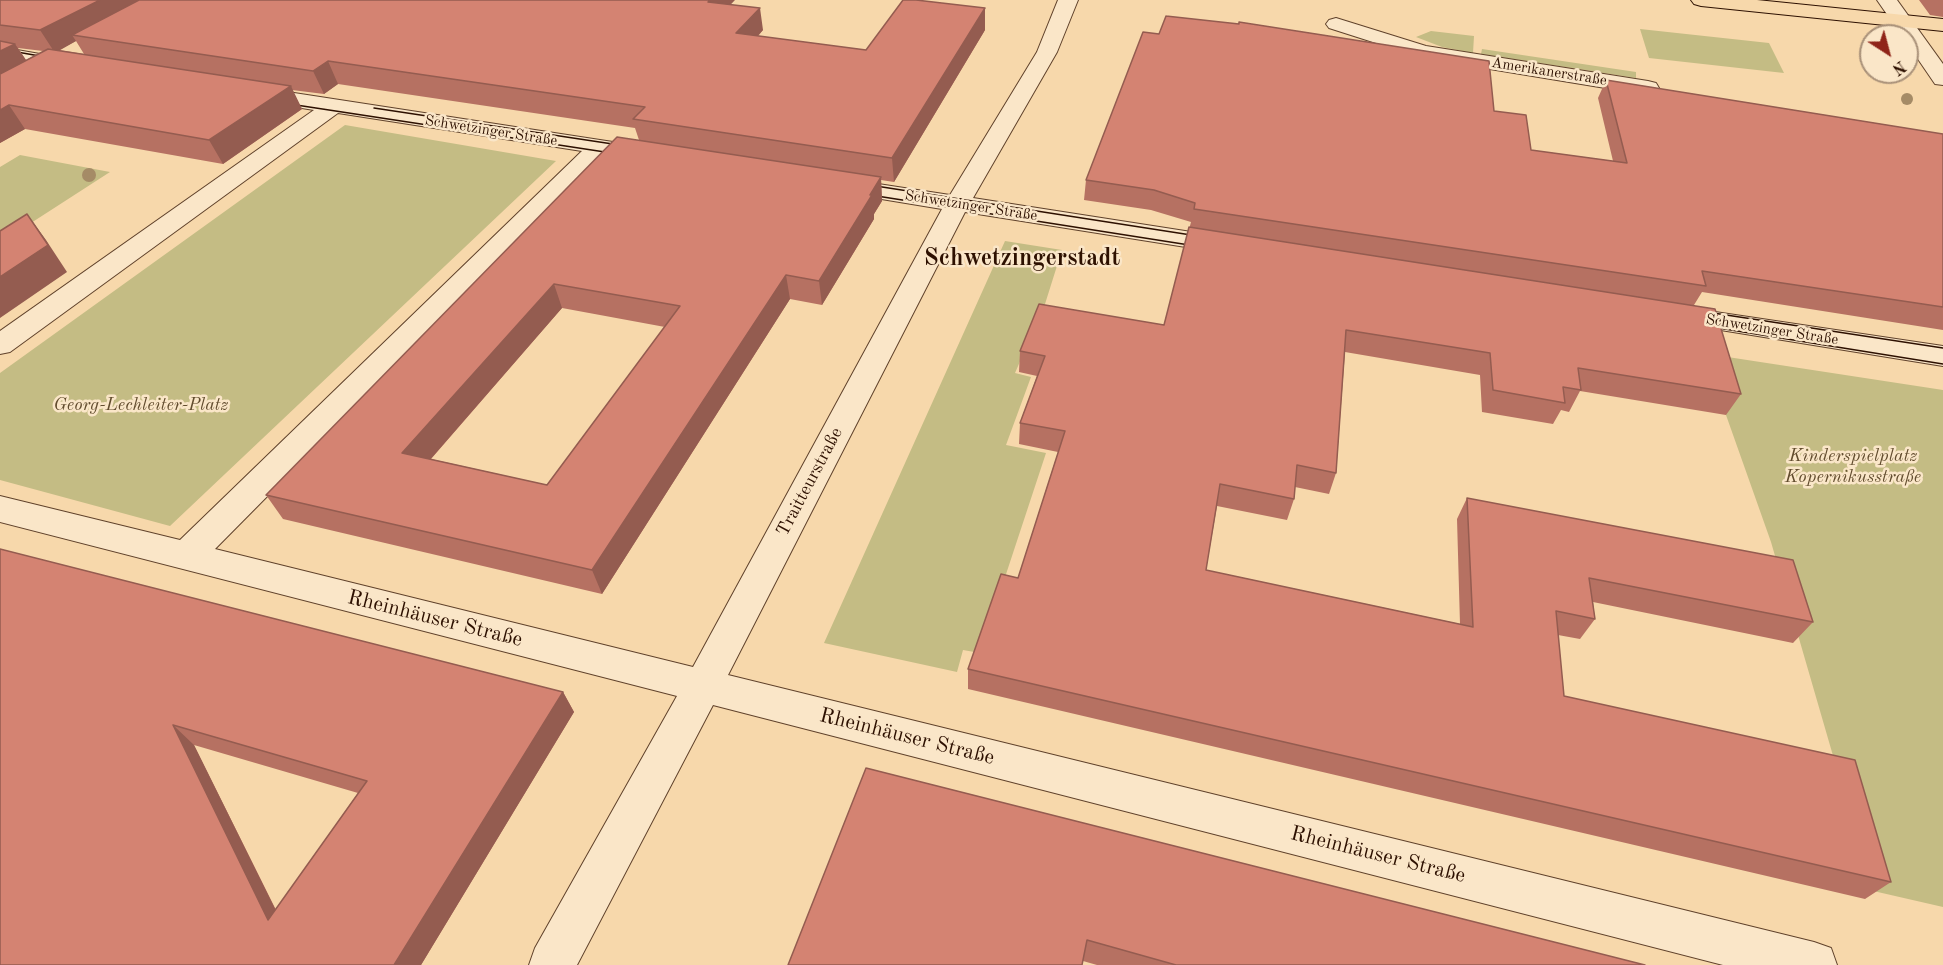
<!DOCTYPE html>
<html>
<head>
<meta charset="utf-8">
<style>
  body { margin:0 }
  #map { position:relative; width:1943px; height:965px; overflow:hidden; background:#f7d8ab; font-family:"Old Standard TT",serif }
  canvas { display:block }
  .north { position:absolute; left:1859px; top:24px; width:60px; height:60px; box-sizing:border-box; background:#fae6c8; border:2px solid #a89078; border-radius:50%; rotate:144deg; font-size:16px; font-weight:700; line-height:24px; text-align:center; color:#2d1000 }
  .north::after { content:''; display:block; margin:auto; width:21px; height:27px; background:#8f2418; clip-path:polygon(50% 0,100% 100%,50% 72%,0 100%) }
</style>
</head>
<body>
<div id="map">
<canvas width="1943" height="965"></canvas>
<div class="north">N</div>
</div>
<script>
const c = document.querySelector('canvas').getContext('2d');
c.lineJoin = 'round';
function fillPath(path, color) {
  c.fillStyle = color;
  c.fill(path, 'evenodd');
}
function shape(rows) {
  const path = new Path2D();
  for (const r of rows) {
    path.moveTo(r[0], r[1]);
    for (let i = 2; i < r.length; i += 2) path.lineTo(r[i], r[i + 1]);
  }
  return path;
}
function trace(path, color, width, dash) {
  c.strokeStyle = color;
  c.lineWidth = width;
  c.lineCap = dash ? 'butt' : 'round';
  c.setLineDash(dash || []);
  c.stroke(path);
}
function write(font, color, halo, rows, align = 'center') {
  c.font = font + ' "Old Standard TT",serif';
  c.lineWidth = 5;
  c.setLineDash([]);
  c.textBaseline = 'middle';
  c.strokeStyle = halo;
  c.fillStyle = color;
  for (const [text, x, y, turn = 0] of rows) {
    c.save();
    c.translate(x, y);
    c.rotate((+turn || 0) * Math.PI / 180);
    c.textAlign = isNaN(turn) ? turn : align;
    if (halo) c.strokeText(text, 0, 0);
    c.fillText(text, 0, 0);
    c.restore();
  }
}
fillPath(shape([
  [1640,29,1769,43,1784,73,1649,58],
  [1431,31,1474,36,1473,53,1442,47,1416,37],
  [1482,49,1636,72,1636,78,1481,54],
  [345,125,556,161,170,526,0,480,0,373],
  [20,155,110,172,0,243,0,167],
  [1005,241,1062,250,1045,304,1015,373,1031,377,1006,445,1046,453,980,653,963,650,957,672,824,643],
  [1708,354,1943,390,1943,907,1869,890,1836,766,1771,542,1726,415]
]), '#c4bc84');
const minor = shape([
  [1058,0,1078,0,1057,52,973,198,1230,238,1239,240,1243,246,1239,252,1230,254,965,212,728,675,1814,942,1831,948,1837,965,1723,965,713,705,577,965,529,965,535,948,677,696,0,522,0,496,180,540,582,151,338,113,10,352,0,354,0,331,314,110,247,99,244,94,247,89,255,87,652,148,660,150,664,155,660,160,652,162,605,155,215,549,693,667,942,209,839,192,830,190,827,185,830,180,839,178,950,195,1037,52,1058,0],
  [1877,0,1897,0,1943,64,1943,85,1935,84,1907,43,1907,36,1902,36,1877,0],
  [1336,18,1426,46,1648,81,1656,83,1659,88,1656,93,1648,95,1423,58,1329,28,1326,24,1329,20,1336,18],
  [0,47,74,60,81,62,85,66,81,70,74,72,0,59,0,47],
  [1675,306,1943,346,1943,366,1665,321,1661,315,1665,309,1675,306]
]);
const major = shape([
  [1691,0,1757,0,1943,19,1943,31,1701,6,1694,4,1691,0]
]);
trace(minor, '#60422b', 2);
trace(major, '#2d1000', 2);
fillPath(minor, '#fae6c8');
fillPath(major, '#f7d8ab');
trace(shape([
  [0,49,51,58],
  [283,103,618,154],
  [374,108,626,146],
  [863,184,1204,237],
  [864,194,1202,247],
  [1700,311,1943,348],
  [1706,326,1943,364]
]), '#2d1000', 1.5);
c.fillStyle = '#a58b66';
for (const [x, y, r] of [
  [1907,99,6],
  [89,175,7]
]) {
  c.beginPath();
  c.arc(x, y, r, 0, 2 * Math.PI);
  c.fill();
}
fillPath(shape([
  [0,0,731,4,763,30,758,36,866,50,985,30,894,182,881,180,882,201,874,214,874,219,822,305,790,299,602,594,283,519,266,495,639,140,635,128,338,84,324,94,292,90,302,109,223,164,25,129,0,143],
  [76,41,84,54,59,50],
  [18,48,43,51,26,60],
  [562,308,665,327,547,485,431,459],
  [1919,0,1943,0,1943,17,1930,15],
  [1159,34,1494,111,1531,150,1613,161,1598,98,1606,80,1943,134,1943,330,1702,292,1694,305,1741,394,1726,415,1580,391,1569,412,1561,410,1553,424,1482,412,1480,375,1345,352,1336,473,1329,494,1295,487,1294,499,1287,520,1217,506,1206,570,1460,624,1457,519,1467,498,1813,622,1793,643,1593,602,1595,619,1580,639,1558,635,1564,696,1891,882,1865,899,968,689,968,669,1018,578,1058,452,1019,444,1020,423,1037,376,1019,372,1020,351,1164,325,1191,222,1151,210,1084,200,1086,180],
  [0,549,563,692,574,712,421,965,0,965],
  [194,745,358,793,276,910],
  [866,768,1645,965,1097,965,1083,961]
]), '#b67162');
fillPath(shape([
  [100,0,154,0,72,35,76,41,55,53,40,30],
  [710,0,735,0,712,24,708,2],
  [760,8,763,30,740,56,736,33],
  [985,8,985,30,894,182,892,158],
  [15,44,30,66,0,82,0,51],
  [328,61,338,84,324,94,313,71],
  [291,86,302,109,223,164,209,140],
  [9,105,25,129,0,143,0,110],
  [881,177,882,201,874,214,874,219,822,305,819,281],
  [27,214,46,240,67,272,0,318,0,277],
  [786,275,790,299,602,594,592,570],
  [554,284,562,308,415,477,402,453],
  [563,692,574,712,421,965,394,965],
  [173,725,194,745,289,937,268,920]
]), '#945c50');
const building = shape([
  [0,0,100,0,40,30,0,25,0,0],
  [139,0,710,0,708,2,760,8,736,33,866,50,903,0,916,0,985,8,892,158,633,119,645,107,328,61,313,71,72,35,139,0],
  [1166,16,1239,24,1239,22,1489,61,1494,111,1526,115,1531,150,1627,163,1606,80,1943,134,1943,307,1702,271,1706,286,1194,209,1195,203,1154,190,1086,180,1143,32,1159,34,1166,16],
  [0,41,15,44,0,51,0,41],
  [48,49,291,86,209,140,9,105,0,110,0,74,48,49],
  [617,137,881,177,870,195,872,195,819,281,786,275,592,570,266,495,617,137],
  [554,284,680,306,547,485,402,453,554,284],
  [27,214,48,245,0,277,0,231,27,214],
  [1189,227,1715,309,1741,394,1578,368,1581,390,1563,387,1565,403,1493,390,1490,353,1346,330,1336,473,1297,465,1294,499,1220,484,1206,570,1473,627,1467,498,1793,560,1813,622,1589,578,1595,619,1556,611,1564,696,1855,760,1891,882,968,669,1001,574,1018,578,1065,431,1020,423,1045,356,1020,351,1039,304,1164,325,1189,227],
  [0,549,563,692,394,965,0,965,0,549],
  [173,725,367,781,268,920,173,725],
  [866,768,1645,965,1176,965,1087,940,1082,965,788,965,866,768]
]);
fillPath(building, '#d48372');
trace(building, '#945c50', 1.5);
write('15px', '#2d1000', '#fae6c8', [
  ["Amerikanerstraße",1549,72,9],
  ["Schwetzinger Straße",491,131,9],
  ["Schwetzinger Straße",971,206,9],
  ["Schwetzinger Straße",1772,330,9]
]);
write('italic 18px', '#624c2e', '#fae6c8', [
  ["Georg-Lechleiter-Platz",141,405],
  ["Kinderspielplatz",1853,456],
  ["Kopernikusstraße",1853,477]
]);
write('18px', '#2d1000', '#fae6c8', [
  ["Traitteurstraße",810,482,-62]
]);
write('21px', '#2d1000', '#fae6c8', [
  ["Rheinhäuser Straße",435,619,14],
  ["Rheinhäuser Straße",907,737,14],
  ["Rheinhäuser Straße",1378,855,14]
]);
write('bold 24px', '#2d1000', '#fae6c8', [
  ["Schwetzingerstadt",1022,259]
]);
</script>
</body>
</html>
